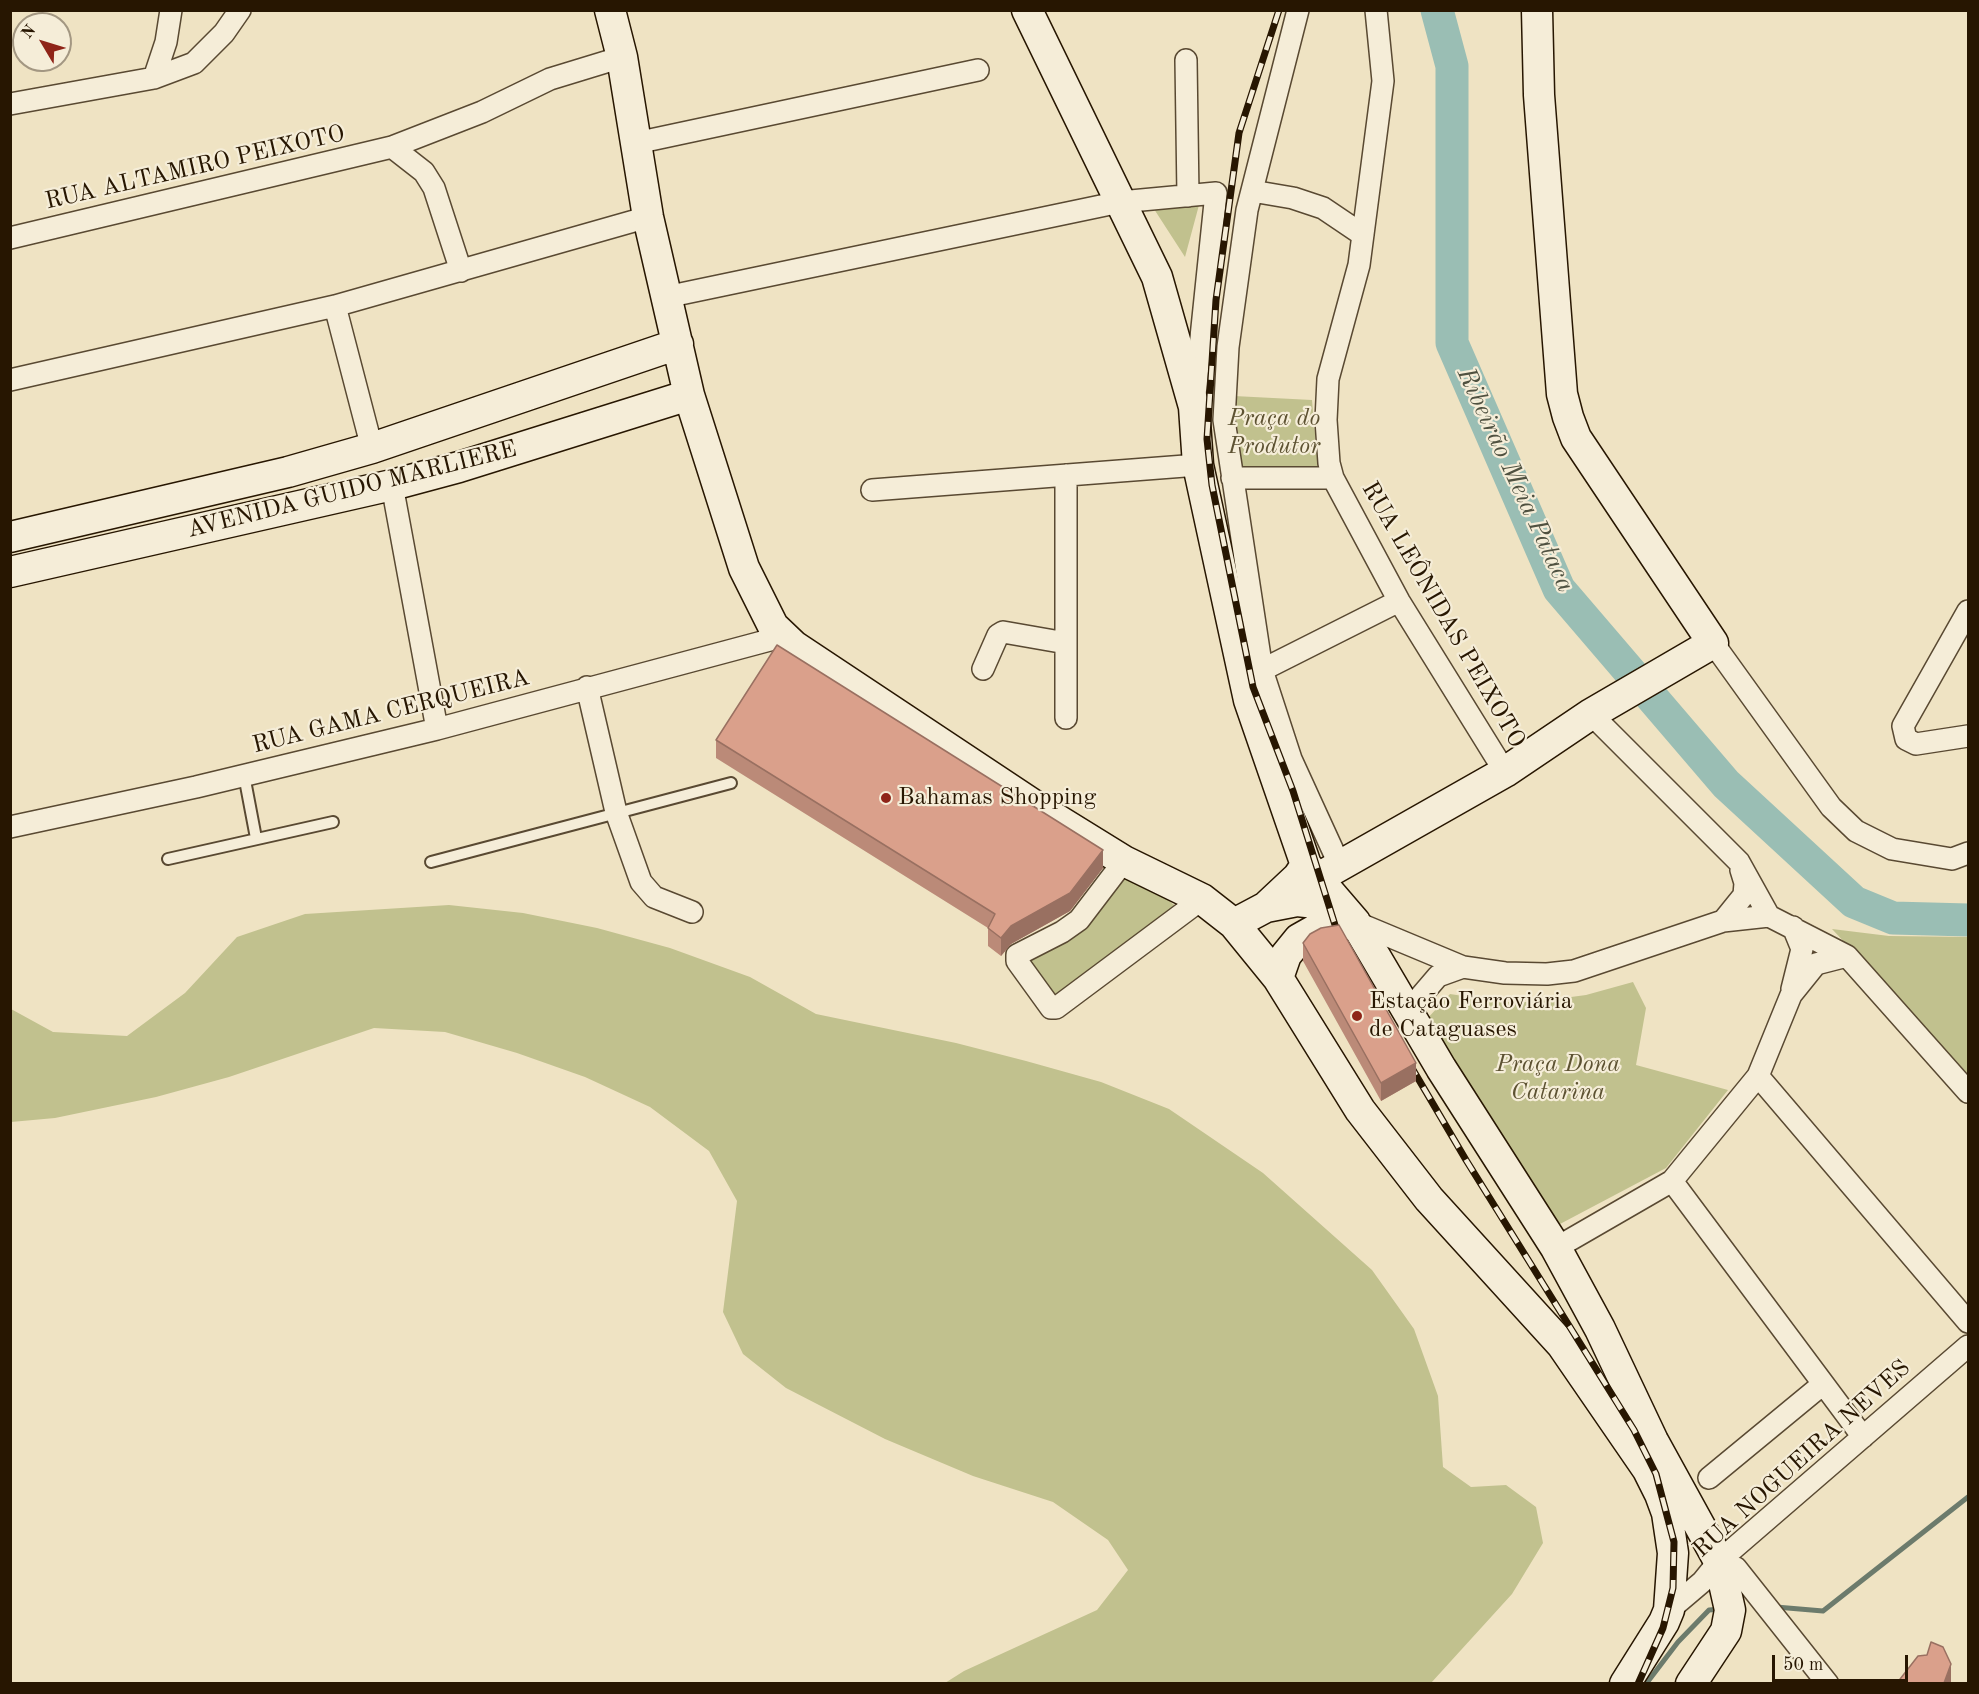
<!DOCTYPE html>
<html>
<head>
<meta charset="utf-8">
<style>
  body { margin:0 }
  #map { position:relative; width:1979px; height:1694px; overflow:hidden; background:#efe3c3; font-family:"Old Standard TT",serif }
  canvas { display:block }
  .frame { position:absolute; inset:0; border:12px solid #271601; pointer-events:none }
  .north { position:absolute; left:12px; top:12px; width:60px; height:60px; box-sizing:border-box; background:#f5edd8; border:2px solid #a39782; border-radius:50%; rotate:308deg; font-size:16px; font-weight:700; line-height:24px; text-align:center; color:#271601 }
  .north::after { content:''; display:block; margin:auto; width:21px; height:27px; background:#8f2418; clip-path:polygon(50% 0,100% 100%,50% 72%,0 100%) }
  .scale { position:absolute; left:1772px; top:1655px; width:136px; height:27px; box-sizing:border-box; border:3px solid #271601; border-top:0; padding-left:8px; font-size:18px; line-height:21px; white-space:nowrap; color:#271601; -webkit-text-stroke:4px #f5edd8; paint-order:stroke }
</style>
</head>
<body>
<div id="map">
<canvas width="1979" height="1694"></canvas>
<div class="frame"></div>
<div class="north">N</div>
<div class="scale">50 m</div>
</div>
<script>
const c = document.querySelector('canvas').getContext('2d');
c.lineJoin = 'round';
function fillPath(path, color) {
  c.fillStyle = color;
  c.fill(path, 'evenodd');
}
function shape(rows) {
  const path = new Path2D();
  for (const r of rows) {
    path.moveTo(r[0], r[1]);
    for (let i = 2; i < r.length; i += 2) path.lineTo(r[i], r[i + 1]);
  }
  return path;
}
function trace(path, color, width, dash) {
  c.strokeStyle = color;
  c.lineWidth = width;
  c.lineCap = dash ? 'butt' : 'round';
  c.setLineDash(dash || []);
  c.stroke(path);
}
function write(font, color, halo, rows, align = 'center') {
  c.font = font + ' "Old Standard TT",serif';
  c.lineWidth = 4.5;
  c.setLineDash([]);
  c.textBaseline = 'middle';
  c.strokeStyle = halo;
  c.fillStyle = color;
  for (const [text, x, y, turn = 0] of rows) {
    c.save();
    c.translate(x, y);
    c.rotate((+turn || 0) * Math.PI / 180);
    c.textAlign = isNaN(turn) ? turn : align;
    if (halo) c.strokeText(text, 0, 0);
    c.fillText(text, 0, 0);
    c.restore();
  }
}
fillPath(shape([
  [1199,205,1185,257,1154,209],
  [1234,396,1312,400,1318,468,1241,469],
  [1121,869,1156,890,1179,909,1050,998,1025,962],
  [449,905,523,913,597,928,670,948,750,977,816,1014,956,1043,1026,1061,1101,1082,1169,1109,1263,1173,1372,1270,1414,1329,1438,1396,1443,1467,1471,1487,1506,1485,1536,1507,1543,1543,1512,1594,1431,1683,945,1683,964,1671,1097,1610,1128,1570,1108,1540,1053,1502,973,1476,885,1439,786,1388,743,1354,723,1312,737,1201,709,1151,650,1107,585,1077,517,1053,445,1032,374,1028,229,1077,156,1097,55,1118,11,1122,11,1009,53,1032,127,1036,185,993,237,937,305,914],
  [1832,929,1889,936,1968,937,1968,1074],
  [1633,982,1646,1008,1636,1065,1728,1090,1666,1168,1560,1224,1446,1054,1426,1020,1450,994,1502,1002,1534,1002,1586,995]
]), '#c1c18e');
trace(shape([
  [1776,1607,1823,1611,1968,1497],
  [1646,1684,1678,1642,1709,1610,1722,1609]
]), '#6c7b6c', 5);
trace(shape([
  [1437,10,1452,66,1452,343,1559,589,1726,784,1854,902,1893,918,1968,920]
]), '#9abeb4', 33);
const lane = shape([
  [244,775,256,838],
  [168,859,333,822],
  [431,862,731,783]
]);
const street = shape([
  [1298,10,1247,210,1228,347,1224,420,1262,670,1291,759,1340,866],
  [1376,10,1383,81,1359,265,1328,379,1326,420,1329,463,1333,478,1399,601,1505,772],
  [1186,60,1188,196],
  [154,78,166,42,171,10],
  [10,104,154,78,194,63,224,33,240,10],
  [636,143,978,70],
  [392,147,424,172,434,188,461,271],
  [1252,191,1293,198,1323,208,1363,235],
  [10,238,392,147,482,112,550,79,622,57],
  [666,297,1120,202,1216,193,1195,395],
  [335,306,372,448],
  [10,380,335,306,648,217],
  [1066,475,1066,718],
  [1232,478,1333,478],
  [392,485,437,729],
  [872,490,1198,465],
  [1968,611,1903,726,1906,739,1916,744,1968,736],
  [1713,643,1831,807,1856,831,1892,849,1952,859,1968,853],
  [983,669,998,635,1003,632,1066,643],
  [1262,670,1399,601],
  [587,687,616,812,641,882,654,897,692,912],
  [1591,714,1739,862,1769,916,1847,956,1968,1092],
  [10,827,196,787,437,729,781,637],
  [1124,861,1079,920,1062,932,1017,955,1017,961,1051,1008,1056,1008,1202,899],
  [1723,921,1744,895,1745,883,1741,870],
  [1355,922,1463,967,1505,973,1547,974,1574,971,1723,921,1769,916],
  [1792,989,1802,949,1793,927],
  [1411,1016,1414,1004,1438,976,1463,967],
  [1758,1076,1968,1322],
  [1672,1181,1863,1437],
  [1556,1248,1672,1181,1758,1076,1791,995,1816,964,1847,956],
  [1709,1478,1823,1384],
  [1722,1571,1736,1568,1828,1684],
  [1669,1610,1702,1582,1719,1561,1968,1346]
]);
const secondary = shape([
  [610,10,622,57,648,217,689,395,744,568,773,626,794,646,1035,806,1124,861,1202,899,1234,924,1278,978,1360,1110,1429,1199,1562,1345,1648,1470,1660,1494,1667,1513,1673,1553,1669,1610,1664,1622,1625,1684],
  [1027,10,1157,277,1194,407,1198,465,1249,700,1306,865,1355,922,1441,1068,1556,1248,1600,1329,1653,1441,1719,1561,1730,1610,1726,1631,1691,1684],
  [10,537,288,472,372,448,678,344],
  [10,572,392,485,459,467,689,395],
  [1318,878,1505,772,1591,714,1713,643,1576,438,1568,417,1562,394,1539,95,1537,10],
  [1266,907,1297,901,1316,903,1350,919],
  [1234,924,1266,907,1298,877,1306,865],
  [1278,978,1286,955,1299,939,1315,930,1355,922]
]);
trace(lane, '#594932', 14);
trace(street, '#594932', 24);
trace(secondary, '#271601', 33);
trace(lane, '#f5edd8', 10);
trace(street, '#f5edd8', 21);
trace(secondary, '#f5edd8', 30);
const rail = shape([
  [1279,10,1239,133,1216,300,1207,439,1212,485,1253,687,1293,791,1335,925,1342,939],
  [1409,1063,1466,1160,1634,1430,1656,1474,1674,1542,1673,1588,1663,1628,1638,1684]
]);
trace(rail, '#271601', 7);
trace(rail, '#f5edd8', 4.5, [14]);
fillPath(shape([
  [716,740,1103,868,1070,911,1011,944,1001,956,988,946,988,928,716,758],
  [1303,943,1416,1081,1381,1101,1303,961]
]), '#bb8a78');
fillPath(shape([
  [1103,850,1103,868,1070,911,1011,944,1001,956,1001,938,1011,926],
  [1416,1063,1416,1081,1381,1101,1381,1083],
  [1951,1664,1951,1683,1944,1683]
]), '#997061');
const building = shape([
  [777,645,1103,850,1070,893,1011,926,1001,938,988,928,995,914,716,740,777,645],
  [1339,925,1416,1063,1381,1083,1303,943,1310,934,1321,928,1339,925],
  [1931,1642,1943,1647,1951,1664,1944,1683,1897,1683,1918,1656,1927,1655,1931,1642]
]);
fillPath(building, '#daa08b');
trace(building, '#997061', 1.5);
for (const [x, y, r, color] of [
  [886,798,6,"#8f2418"],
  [1357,1016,6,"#8f2418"]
]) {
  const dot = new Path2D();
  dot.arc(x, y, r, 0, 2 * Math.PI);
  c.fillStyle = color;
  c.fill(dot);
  trace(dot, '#f5edd8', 2);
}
write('24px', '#271601', '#f5edd8', [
  ["RUA ALTAMIRO PEIXOTO",195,168,-13],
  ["AVENIDA GUIDO MARLIERE",352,490,-14],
  ["RUA LEÔNIDAS PEIXOTO",1443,615,60],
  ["RUA GAMA CERQUEIRA",391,712,-14],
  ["RUA NOGUEIRA NEVES",1802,1459,-42]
]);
write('italic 24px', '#5d5232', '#f5edd8', [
  ["Praça do",1274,419],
  ["Produtor",1274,447],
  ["Praça Dona",1558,1065],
  ["Catarina",1558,1093]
]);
write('24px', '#271601', '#f5edd8', [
  ["Bahamas Shopping",898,798],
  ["Estação Ferroviária",1369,1002],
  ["de Cataguases",1369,1030]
], 'left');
write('italic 26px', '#4f5140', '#f5edd8', [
  ["Ribeirão Meia Pataca",1515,480,65]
]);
</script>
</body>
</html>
